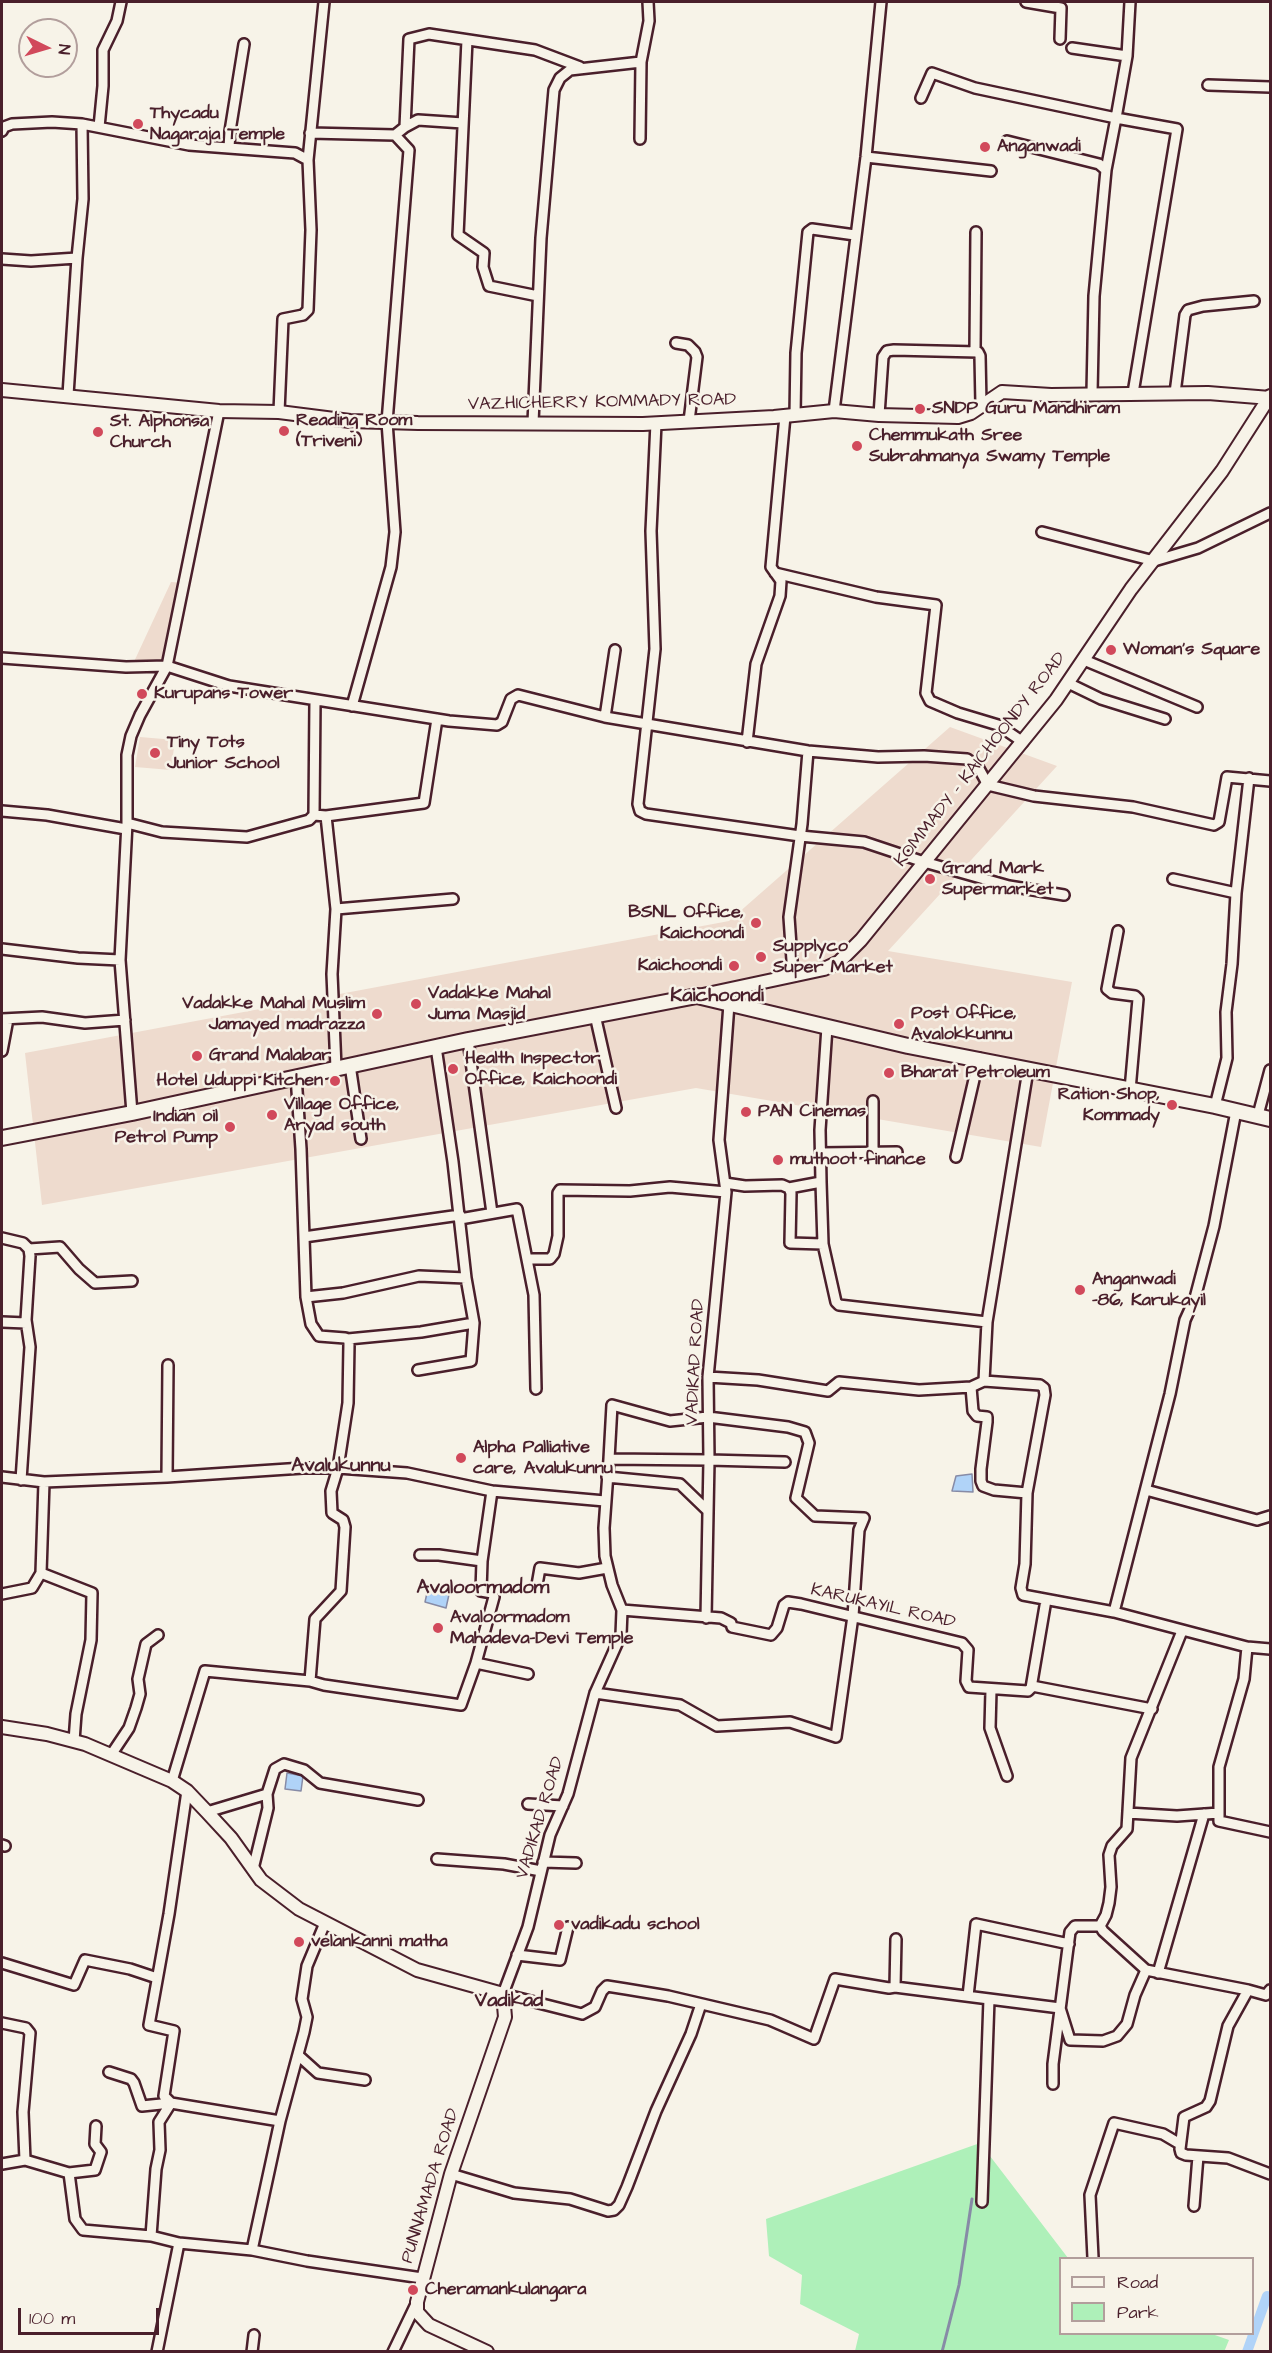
<!DOCTYPE html>
<html>
<head>
<meta charset="utf-8">
<style>
  body { margin:0 }
  #map { position:relative; width:1272px; height:2353px; overflow:hidden; background:#f7f3e8; font-family:"Architects Daughter",sans-serif }
  canvas { display:block }
  .frame { position:absolute; inset:0; border:3px solid #4a1f2b; pointer-events:none }
  .legend { position:absolute; left:1059px; top:2257px; width:195px; height:78px; box-sizing:border-box; background:#f7f3e8; border:2px solid #b29e9c; margin:0; padding:8px 10px; list-style:none; font-size:18px; color:#4a1f2b }
  .legend li { display:flex; align-items:center; gap:12px; height:30px }
  .legend b { width:30px; border:2px solid #b29e9c }
  .north { position:absolute; left:18px; top:18px; width:60px; height:60px; box-sizing:border-box; background:#f7f3e8; border:2px solid #b29e9c; border-radius:50%; rotate:95deg; font-size:16px; font-weight:700; line-height:24px; text-align:center; color:#4a1f2b }
  .north::after { content:''; display:block; margin:auto; width:21px; height:27px; background:#d1495b; clip-path:polygon(50% 0,100% 100%,50% 72%,0 100%) }
  .scale { position:absolute; left:18px; top:2308px; width:141px; height:27px; box-sizing:border-box; border:3px solid #4a1f2b; border-top:0; padding-left:8px; font-size:18px; line-height:21px; white-space:nowrap; color:#4a1f2b; -webkit-text-stroke:4px #f7f3e8; paint-order:stroke }
</style>
</head>
<body>
<div id="map">
<canvas width="1272" height="2353"></canvas>
<div class="frame"></div>
<ul class="legend">
<li><b style="height:8px;background:#f7f3e8"></b>Road</li>
<li><b style="height:16px;background:#aef0b9"></b>Park</li>
</ul>
<div class="north">N</div>
<div class="scale">100 m</div>
</div>
<script>
const c = document.querySelector('canvas').getContext('2d');
c.lineJoin = 'round';
function fillPath(path, color) {
  c.fillStyle = color;
  c.fill(path, 'evenodd');
}
function shape(rows) {
  const path = new Path2D();
  for (const r of rows) {
    path.moveTo(r[0], r[1]);
    for (let i = 2; i < r.length; i += 2) path.lineTo(r[i], r[i + 1]);
  }
  return path;
}
function trace(path, color, width, dash) {
  c.strokeStyle = color;
  c.lineWidth = width;
  c.lineCap = dash ? 'butt' : 'round';
  c.setLineDash(dash || []);
  c.stroke(path);
}
function write(font, color, halo, rows, align = 'center') {
  c.font = font + ' "Architects Daughter",sans-serif';
  c.lineWidth = 5;
  c.setLineDash([]);
  c.textBaseline = 'middle';
  c.strokeStyle = halo;
  c.fillStyle = color;
  for (const [text, x, y, turn = 0] of rows) {
    c.save();
    c.translate(x, y);
    c.rotate((+turn || 0) * Math.PI / 180);
    c.textAlign = isNaN(turn) ? turn : align;
    if (halo) c.strokeText(text, 0, 0);
    c.fillText(text, 0, 0);
    c.restore();
  }
}
fillPath(shape([
  [171,582,185,583,169,665,132,666],
  [950,727,1057,766,888,951,1072,982,1041,1147,696,1088,42,1205,25,1053,729,921],
  [140,737,175,740,171,770,135,767]
]), '#eedbce');
fillPath(shape([
  [980,2143,1068,2258,1060,2258,1060,2334,1212,2334,1229,2340,1224,2352,855,2351,859,2334,800,2304,802,2275,769,2256,766,2219]
]), '#aef0b9');
const water = shape([
  [972,1474,973,1492,952,1491,956,1476,972,1474],
  [429,1584,450,1590,446,1608,425,1602,429,1584],
  [287,1773,303,1776,301,1791,285,1789,287,1773]
]);
fillPath(water, '#b0d3f8');
trace(water, '#878ba6', 1.5);
trace(shape([
  [942,2352,959,2285,972,2199]
]), '#878ba6', 3);
trace(shape([
  [1247,2352,1267,2296]
]), '#b0d3f8', 10);
const minor = shape([
  [1026,2,1061,8,1060,39],
  [1130,2,1127,56,1116,118,1177,129,1133,393],
  [467,40,458,235,484,253,483,267,489,286,538,296],
  [1072,48,1127,56],
  [1208,85,1270,87],
  [921,98,932,73,975,88,1116,118,1106,170],
  [99,127,103,86,103,50,117,21,121,2],
  [405,127,418,120,463,123],
  [2,131,4,127,12,124,52,122,82,124,189,145,295,153,308,160,311,230,308,310,303,315,283,319,279,412],
  [310,133,395,135,405,127,409,39,429,34,535,50,580,67],
  [640,139,641,62,649,21,648,2],
  [1007,141,1099,164,1106,170,1094,296,1092,393],
  [229,148,230,131,244,44],
  [866,157,991,171],
  [308,160,324,2],
  [2,259,31,261,77,258],
  [676,343,688,345,695,352,697,357,689,421],
  [975,350,976,232],
  [1175,393,1185,315,1188,310,1203,306,1254,301],
  [68,395,77,258,83,199,82,124],
  [834,411,866,157,881,2],
  [795,415,796,353,808,232,812,229,855,235],
  [879,415,883,357,887,351,894,350,978,352,980,356,981,405],
  [533,423,541,238,554,90,560,78,570,70,641,62],
  [656,423,651,531,655,649,638,804,640,811,646,814,800,836,864,842,924,862,1009,886,1064,895],
  [1042,532,1154,561,1198,548,1270,513],
  [775,573,876,597,936,605,926,693,930,701,958,713,998,725,1023,742],
  [2,658,126,667,167,666,229,686,449,721,497,725,502,722,511,699,518,695,605,717,808,751,878,757,924,756,967,759,978,767,988,785,1034,796,1133,807,1214,825,1219,822,1227,777,1270,781],
  [1084,660,1197,707],
  [1068,683,1101,699,1165,719],
  [315,700,314,815,326,816,424,803,437,719],
  [352,706,391,567,395,532,387,422,409,150,395,135],
  [605,717,615,650],
  [747,742,756,664,780,596,781,581,771,567,785,416],
  [2,811,47,815,126,829],
  [326,816,336,909,332,974,336,1068],
  [127,823,162,832,247,837,309,820,314,815],
  [1173,879,1236,893],
  [336,909,453,899],
  [1118,931,1107,989,1112,993,1135,996,1138,999,1130,1090],
  [2,949,78,958,120,960],
  [793,975,789,917,802,824,808,751],
  [729,1004,719,1140,726,1192,708,1377,709,1460,609,1459,604,1528,605,1556,612,1585,622,1610,621,1635,595,1693,568,1794,550,1835,528,1927,503,1994,582,2014,595,2007,602,1991,607,1986,626,1989,668,1996,770,2020,814,2039,835,1979,889,1988,895,1987,1060,2008,1070,2040,1103,2041,1117,2036,1127,2024,1135,1995,1146,1970],
  [595,1015,616,1108],
  [2,1019,42,1017,85,1023,125,1020],
  [827,1027,820,1130,821,1182,823,1244,836,1302,839,1305,987,1322],
  [468,1040,492,1213],
  [2,1051,8,1019],
  [350,1065,361,1139],
  [296,1076,301,1149,306,1297,311,1324,319,1336,345,1338,348,1339,349,1343,348,1403,338,1468,331,1491,332,1513,343,1520,345,1527,341,1591,315,1619,310,1681],
  [1215,1106,1227,1058,1226,1012,1232,964,1236,893,1249,778],
  [132,1113,120,960,127,823,127,755,131,736,140,715,167,666,219,411],
  [1258,1115,1270,1070],
  [873,1152,873,1101],
  [821,1153,897,1152],
  [956,1157,979,1058],
  [725,1183,745,1186,782,1185,789,1188,791,1193,790,1243,823,1244],
  [789,1188,821,1182],
  [460,1219,517,1209,534,1295,536,1389],
  [304,1237,460,1215],
  [2,1238,23,1243,29,1249,30,1256,26,1320,30,1347,21,1480],
  [29,1249,60,1247,79,1269,95,1283,132,1281],
  [528,1259,550,1259,554,1254,558,1236,558,1193,560,1190,630,1191,670,1187,726,1192],
  [306,1297,343,1293,419,1276,466,1278],
  [2,1322,26,1323],
  [348,1339,421,1332,474,1323,466,1278,453,1162,436,1047],
  [418,1370,471,1361,474,1323],
  [708,1377,758,1380,828,1391,839,1382,919,1390,971,1387,984,1381,987,1322,1028,1070],
  [984,1381,1040,1385,1044,1388,1045,1395,1027,1493,1025,1564,1021,1588,1023,1595,1114,1612,1247,1647,1270,1649],
  [971,1387,973,1411,977,1416,987,1417,987,1422,981,1469,981,1481,983,1486,994,1490,1027,1493],
  [2,1477,44,1482,167,1477,303,1468,338,1468,407,1473,492,1491,605,1501],
  [167,1477,168,1365],
  [607,1477,680,1484,708,1511],
  [1146,1490,1257,1520,1270,1516],
  [492,1491,482,1561,481,1591,492,1593,494,1597,476,1663,528,1674],
  [420,1555,439,1555,482,1561],
  [41,1573,92,1593,91,1640,76,1714,74,1741],
  [537,1585,540,1568,579,1573,607,1568],
  [2,1594,32,1588,41,1573,44,1482],
  [622,1610,721,1618,731,1623,732,1627,771,1635,777,1628,784,1605,788,1602,801,1604,962,1643,968,1650,966,1681,969,1687,1028,1691,1031,1688,1046,1600],
  [1114,1612,1170,1394,1185,1320,1195,1298,1214,1226,1236,1111],
  [706,1618,709,1460,785,1462],
  [1182,1631,1131,1758,1127,1829,1112,1846,1109,1855,1111,1887,1109,1903,1106,1915,1100,1926,1103,1931,1146,1970,1248,1990,1228,2026,1210,2101,1206,2107,1184,2117,1180,2149,1181,2153,1186,2155,1228,2158,1270,2174],
  [1247,1647,1244,1679,1219,1767,1219,1821,1270,1832],
  [1032,1686,1152,1709],
  [991,1690,990,1728,1007,1776],
  [595,1693,680,1705,717,1726,790,1722,836,1737,853,1616,859,1530,864,1518,815,1516,796,1498,809,1443,805,1432,788,1427,708,1417,670,1421,612,1405,609,1459],
  [111,1755,129,1728,136,1708,140,1694,138,1679,146,1644,158,1635],
  [172,1781,205,1671,310,1681,324,1685,461,1705,476,1663],
  [187,1791,169,1914,149,2025,174,2031,164,2096,171,2103,280,2121],
  [528,1804,563,1806],
  [207,1812,267,1794],
  [1128,1813,1177,1816,1219,1813],
  [2,1845,5,1846],
  [437,1859,504,1864,541,1871],
  [543,1862,576,1863],
  [253,1869,268,1808,267,1794,275,1769,284,1764,304,1770,320,1783,418,1800],
  [517,1955,560,1960,568,1927],
  [2,1963,74,1985,85,1960,130,1969,157,1978],
  [1158,1973,1204,1814],
  [895,1987,896,1939],
  [1248,1990,1266,1995,1270,1990],
  [968,1996,976,1924,1069,1944],
  [2,2023,26,2028,30,2033,23,2112,25,2160],
  [298,2055,318,2073,365,2080],
  [109,2072,131,2079,134,2083,142,2106,171,2103],
  [1053,2084,1053,2064,1070,1932,1075,1926,1100,1926],
  [2,2164,25,2160,69,2173,75,2219,83,2230,151,2236,179,2243,252,2250,307,2261,422,2278],
  [69,2173,95,2170,101,2152,95,2144,96,2126],
  [451,2174,514,2193,570,2199,608,2211,614,2210,619,2205,627,2187,656,2111,691,2034,701,2004],
  [982,2202,989,1999],
  [1194,2206,1198,2156],
  [151,2236,156,2169,160,2150,159,2122,171,2103],
  [252,2250,280,2121,304,2032,307,2017,302,1999,307,1966,325,1923],
  [1093,2258,1090,2195,1114,2123,1163,2134,1180,2144],
  [157,2352,179,2243],
  [252,2352,254,2335],
  [393,2352,417,2302]
]);
const secondary = shape([
  [2,390,219,411,279,412,350,421,418,423,643,424,774,417,834,411,879,415,958,417,971,413,1002,392,1051,395,1208,393,1270,398],
  [698,996,824,969,839,962,861,940,1056,700,1131,589,1222,471,1270,396],
  [2,1727,47,1734,85,1744,172,1781,187,1791,207,1812,231,1838,261,1880,299,1909,417,1970,503,1994,505,2017,451,2174,417,2302,417,2312,429,2325,487,2352]
]);
const primary = shape([
  [2,1138,132,1113,468,1040,697,996,908,1046,1215,1106,1270,1119]
]);
trace(minor, '#4a1f2b', 14);
trace(secondary, '#4a1f2b', 16);
trace(primary, '#4a1f2b', 18);
trace(minor, '#f7f3e8', 9);
trace(secondary, '#f7f3e8', 12);
trace(primary, '#f7f3e8', 14);
for (const [x, y, r, color] of [
  [138,124,6,"#d1495b"],
  [985,147,6,"#d1495b"],
  [920,409,6,"#d1495b"],
  [284,431,6,"#d1495b"],
  [98,432,6,"#d1495b"],
  [857,446,6,"#d1495b"],
  [1111,650,6,"#d1495b"],
  [142,694,6,"#d1495b"],
  [155,753,6,"#d1495b"],
  [930,879,6,"#d1495b"],
  [756,923,6,"#d1495b"],
  [761,957,6,"#d1495b"],
  [734,966,6,"#d1495b"],
  [416,1004,6,"#d1495b"],
  [377,1014,6,"#d1495b"],
  [899,1024,6,"#d1495b"],
  [197,1056,6,"#d1495b"],
  [453,1069,6,"#d1495b"],
  [889,1073,6,"#d1495b"],
  [335,1081,6,"#d1495b"],
  [1172,1105,6,"#d1495b"],
  [746,1112,6,"#d1495b"],
  [272,1115,6,"#d1495b"],
  [230,1127,6,"#d1495b"],
  [778,1160,6,"#d1495b"],
  [1080,1290,6,"#d1495b"],
  [461,1458,6,"#d1495b"],
  [438,1628,6,"#d1495b"],
  [559,1925,6,"#d1495b"],
  [299,1942,6,"#d1495b"],
  [413,2290,6,"#d1495b"]
]) {
  const dot = new Path2D();
  dot.arc(x, y, r, 0, 2 * Math.PI);
  c.fillStyle = color;
  c.fill(dot);
  trace(dot, '#f7f3e8', 2);
}
write('bold 18px', '#4a1f2b', '#f7f3e8', [
  ["Thycadu",150,114],
  ["Nagaraja Temple",150,135],
  ["Anganwadi",997,147],
  ["SNDP Guru Mandhiram",932,409],
  ["Reading Room",296,421],
  ["(Triveni)",296,442],
  ["St. Alphonsa",110,422],
  ["Church",110,443],
  ["Chemmukath Sree",869,436],
  ["Subrahmanya Swamy Temple",869,457],
  ["Woman's Square",1123,650],
  ["Kurupans Tower",154,694],
  ["Tiny Tots",167,743],
  ["Junior School",167,764],
  ["Grand Mark",942,869],
  ["Supermarket",942,890],
  ["BSNL Office,",744,913,"right"],
  ["Kaichoondi",744,934,"right"],
  ["Supplyco",773,947],
  ["Super Market",773,968],
  ["Kaichoondi",722,966,"right"],
  ["Vadakke Mahal",428,994],
  ["Juma Masjid",428,1015],
  ["Vadakke Mahal Muslim",365,1004,"right"],
  ["Jamayed madrazza",365,1025,"right"],
  ["Post Office,",911,1014],
  ["Avalokkunnu",911,1035],
  ["Grand Malabar",209,1056],
  ["Health Inspector",465,1059],
  ["Office, Kaichoondi",465,1080],
  ["Bharat Petroleum",901,1073],
  ["Hotel Uduppi Kitchen",323,1081,"right"],
  ["Ration Shop,",1160,1095,"right"],
  ["Kommady",1160,1116,"right"],
  ["Village Office,",284,1105],
  ["Aryad south",284,1126],
  ["PAN Cinemas",758,1112],
  ["Indian oil",218,1117,"right"],
  ["Petrol Pump",218,1138,"right"],
  ["muthoot finance",790,1160],
  ["Anganwadi",1092,1280],
  ["-86, Karukayil",1092,1301],
  ["Alpha Palliative",473,1448],
  ["care, Avalukunnu",473,1469],
  ["Avaloormadom",450,1618],
  ["Mahadeva-Devi Temple",450,1639],
  ["vadikadu school",571,1925],
  ["velankanni matha",311,1942],
  ["Cheramankulangara",425,2290]
], 'left');
write('18px', '#4a1f2b', '#f7f3e8', [
  ["VAZHICHERRY KOMMADY ROAD",602,403,-1],
  ["KOMMADY - KAICHOONDY ROAD",981,760,-52],
  ["VADIKAD ROAD",696,1362,-87],
  ["KARUKAYIL ROAD",883,1607,13],
  ["VADIKAD ROAD",541,1818,-73],
  ["PUNNAMADA ROAD",431,2186,-73]
]);
write('bold 20px', '#4a1f2b', '#f7f3e8', [
  ["Kaichoondi",717,997],
  ["Avalukunnu",341,1467],
  ["Avaloormadom",483,1589],
  ["Vadikad",509,2002]
]);
</script>
</body>
</html>
